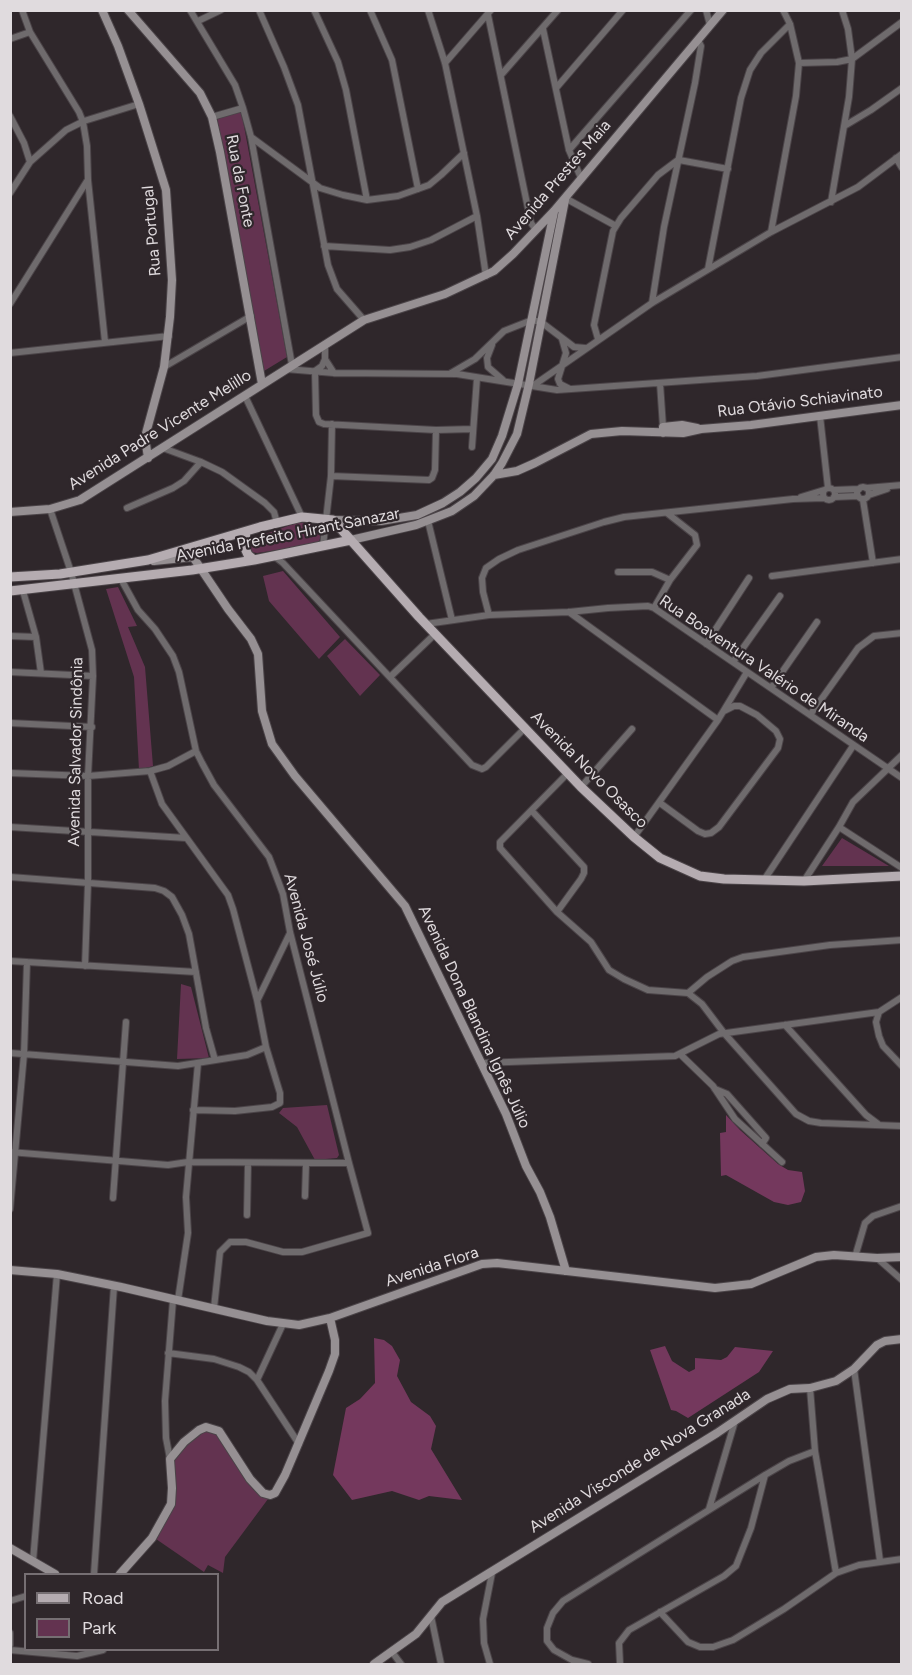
<!DOCTYPE html>
<html>
<head>
<meta charset="utf-8">
<style>
  body { margin:0 }
  #map { position:relative; width:912px; height:1675px; overflow:hidden; background:#2f272b; font-family:Figtree,sans-serif }
  canvas { display:block }
  .frame { position:absolute; inset:0; border:12px solid #e0dbde; pointer-events:none }
  .legend { position:absolute; left:24px; top:1573px; width:195px; height:78px; box-sizing:border-box; background:#2f272b; border:2px solid #766f73; margin:0; padding:8px 10px; list-style:none; font-size:18px; color:#e0dbde }
  .legend li { display:flex; align-items:center; gap:12px; height:30px }
  .legend b { width:30px; border:2px solid #766f73 }
</style>
</head>
<body>
<div id="map">
<canvas width="912" height="1675"></canvas>
<div class="frame"></div>
<ul class="legend">
<li><b style="height:8px;background:#b5acb1"></b>Road</li>
<li><b style="height:16px;background:#633350"></b>Park</li>
</ul>
</div>
<script>
const c = document.querySelector('canvas').getContext('2d');
c.lineJoin = 'round';
function fillPath(path, color) {
  c.fillStyle = color;
  c.fill(path, 'evenodd');
}
function shape(rows) {
  const path = new Path2D();
  for (const r of rows) {
    if (r.length === 3) {
      path.moveTo(r[0] + r[2], r[1]);
      path.arc(r[0], r[1], r[2], 0, 2 * Math.PI);
      continue;
    }
    path.moveTo(r[0], r[1]);
    for (let i = 2; i < r.length; i += 2) path.lineTo(r[i], r[i + 1]);
  }
  return path;
}
function trace(path, color, width, dash) {
  c.strokeStyle = color;
  c.lineWidth = width;
  c.lineCap = dash ? 'butt' : 'round';
  c.setLineDash(dash || []);
  c.stroke(path);
}
function write(font, color, halo, rows, align = 'center') {
  c.font = font + ' Figtree,sans-serif';
  c.lineWidth = 4.5;
  c.setLineDash([]);
  c.textBaseline = 'middle';
  c.strokeStyle = halo;
  c.fillStyle = color;
  for (const [text, x, y, turn = 0] of rows) {
    c.save();
    c.translate(x, y);
    c.rotate((+turn || 0) * Math.PI / 180);
    c.textAlign = isNaN(turn) ? turn : align;
    if (halo) c.strokeText(text, 0, 0);
    c.fillText(text, 0, 0);
    c.restore();
  }
}
fillPath(shape([
  [241,110,287,357,264,371,217,118],
  [299,522,314,525,319,529,321,536,318,544,257,553,251,552,249,543,254,538],
  [283,571,340,637,319,659,269,601,263,576],
  [118,587,137,626,128,627,145,667,153,766,139,770,134,677,106,589],
  [345,639,380,675,360,696,327,656],
  [842,838,889,866,822,866],
  [181,984,191,987,209,1058,177,1059],
  [327,1105,339,1155,337,1158,315,1160,297,1127,279,1113,283,1108],
  [202,1431,217,1432,261,1496,268,1499,225,1557,223,1573,208,1565,204,1572,156,1539,173,1509,172,1463,197,1433]
]), '#633350');
fillPath(shape([
  [726,1115,740,1130,778,1164,788,1170,802,1172,805,1191,801,1202,788,1205,774,1202,726,1175,721,1176,720,1133,726,1132],
  [374,1338,384,1340,392,1346,400,1360,397,1376,411,1402,430,1416,436,1426,431,1449,462,1500,429,1496,419,1500,392,1491,352,1500,333,1475,346,1408,360,1399,375,1383],
  [665,1346,672,1361,689,1372,695,1369,695,1358,721,1360,727,1357,735,1347,773,1351,759,1372,688,1418,676,1411,671,1410,650,1350]
]), '#74385d');
const street = shape([
  [22,10,30,32,79,112,83,122,87,146,88,180,105,342],
  [190,10,235,85,243,108,251,137,292,365],
  [259,10,284,67,298,105,328,265,337,289,364,320],
  [314,10,338,62,346,90,367,200],
  [370,10,392,60,418,189],
  [428,10,445,63,477,216,486,276],
  [706,10,710,25],
  [488,15,531,223,536,230],
  [198,21,221,10],
  [543,29,569,150,581,178],
  [10,39,30,32],
  [445,63,491,10],
  [799,63,837,62,852,59,902,22],
  [501,75,558,10],
  [557,87,623,10],
  [10,116,24,143,30,162,10,193],
  [212,117,243,108],
  [846,125,871,110,902,88],
  [251,137,320,188,343,195,367,200,398,196,429,185,441,175,464,153],
  [569,150,691,10],
  [896,158,902,168],
  [679,160,728,169],
  [30,162,66,130,84,121,139,104],
  [565,198,616,226],
  [831,202,849,97,852,59,848,29,842,10],
  [771,232,796,96,799,63,790,24,783,10],
  [324,246,390,250,410,247,431,240,477,216],
  [708,269,741,98,750,70,761,53,790,24],
  [652,303,664,227,695,83,701,46,698,40],
  [10,304,87,181],
  [562,339,566,353,558,379,560,384,570,389],
  [598,339,594,325,613,231,621,218,658,175,678,160],
  [325,344,325,359,334,373],
  [492,345,487,358,488,367,503,380],
  [10,353,169,336],
  [325,359,322,366,315,371,316,415,319,422,324,424,436,430,473,429],
  [164,367,251,316],
  [286,369,334,373,457,374,557,390,757,376,902,357],
  [451,373,475,359,504,331,532,320,541,322,574,347,585,348],
  [660,383,663,427],
  [534,385,652,303,771,232,858,187,902,154],
  [245,396,302,517],
  [820,416,828,488],
  [472,447,477,378],
  [163,448,201,462,222,472,265,503,274,512,277,523],
  [331,476,429,480,432,478,435,470,436,430],
  [863,493,6],
  [829,494,6],
  [866,488,902,485],
  [834,490,859,489],
  [869,495,887,489],
  [801,497,824,490],
  [834,497,858,496],
  [863,500,873,563],
  [127,508,173,488,184,481,201,462],
  [50,509,71,572,92,650,93,676,88,776,88,883,85,966],
  [428,521,452,620],
  [323,546,331,476,332,424],
  [274,556,283,563,472,765,482,769,486,767,525,728],
  [618,572,652,572,670,580],
  [772,576,902,559],
  [121,579,138,610,155,629,173,656,179,672,196,751,202,763,214,785,269,857,274,870,283,894,290,932,349,1163,368,1233,302,1252,283,1252,246,1242,230,1242,220,1252,214,1308],
  [23,591,36,637,41,673],
  [654,608,670,580,697,545,695,535,667,513],
  [569,612,718,720],
  [489,615,483,592,482,578,486,568,499,559,518,550,604,522,624,517,793,499,824,498],
  [426,624,489,615,569,612,608,608,648,606,654,608,902,778],
  [10,636,36,637],
  [706,644,749,578],
  [733,662,780,596],
  [10,672,93,676],
  [390,677,435,634],
  [771,688,817,622],
  [810,715,858,648,874,636,902,633],
  [10,723,92,727],
  [150,771,162,804,228,895,233,909,257,1000,266,1047,280,1093,280,1103,272,1107,235,1111,193,1110],
  [10,773,88,776,150,771,168,766,196,751],
  [568,773,502,840,500,842,500,848,557,912,591,942,609,970,624,979,648,990,688,993],
  [581,787,632,729],
  [660,803,698,831,705,834,711,833,719,827,778,748,780,739,776,731,757,715,740,706,734,706,724,711],
  [532,811,584,867,584,873,581,879,557,912],
  [10,827,186,838],
  [839,827,902,868],
  [634,837,718,720,747,672],
  [10,877,155,888,164,891,172,897,182,915,189,934,206,1028,215,1060],
  [764,880,853,746],
  [804,881,839,827,853,802,902,755],
  [10,961,196,972],
  [688,993,702,1004,724,1033,796,1114,809,1121,821,1123,902,1126],
  [688,993,707,977,732,961,743,957,830,945,902,940],
  [258,999,290,933],
  [879,1012,876,1022,879,1036,883,1046,902,1066],
  [785,1025,866,1115,878,1124],
  [10,1053,178,1066,247,1055,266,1047],
  [680,1054,713,1086,735,1119,782,1162],
  [481,1063,675,1056,719,1034,879,1012,902,997],
  [715,1089,727,1094,766,1138,762,1144],
  [10,1152,168,1165,188,1162,349,1163],
  [305,1196,306,1164],
  [113,1198,126,1022],
  [10,1209,24,1054,27,962],
  [247,1215,248,1163],
  [855,1257,865,1223,873,1216,902,1206],
  [877,1258,902,1280],
  [178,1300,188,1233,186,1197,198,1063],
  [168,1353,214,1359,239,1367,249,1372,257,1380,299,1444],
  [854,1369,880,1561],
  [257,1380,283,1324],
  [810,1388,815,1451,836,1573],
  [170,1459,166,1438,165,1401,173,1300],
  [709,1509,735,1421],
  [33,1561,57,1274],
  [94,1574,114,1286],
  [10,1601,26,1596],
  [660,1612,688,1642,700,1647,713,1647,733,1640,784,1609,836,1573,859,1565,902,1559],
  [431,1616,441,1664],
  [10,1633,10,1645],
  [10,1650,77,1656,103,1650],
  [392,1652,401,1664],
  [490,1664,484,1643,483,1619,492,1573],
  [588,1664,572,1660,554,1650,547,1641,547,1628,553,1613,563,1601,765,1475,789,1461,815,1451],
  [620,1664,619,1643,629,1630,724,1576,736,1566,751,1528,765,1475]
]);
const secondary = shape([
  [102,10,118,46,139,104,166,190,172,280,170,317,164,367,145,437,148,458],
  [128,10,200,93,212,117,220,152,262,384],
  [663,433,663,427,682,425,697,428],
  [494,475,517,471,535,463,591,434,622,431,683,433,701,429,751,425,902,405],
  [10,512,50,509,80,500,364,320,445,294,494,271,513,254,554,211,723,10],
  [333,520,381,521,417,515,443,503,460,492,476,478,492,459,502,436,518,384,554,212],
  [351,540,416,525,452,511,474,496,494,475,502,463,517,434,529,384,565,200],
  [154,561,193,557,228,609,251,639,258,654,262,711,272,744,295,776,405,906,506,1114,526,1166,540,1192,550,1217,566,1271],
  [10,1270,57,1274,121,1287,267,1321,299,1325,330,1318,482,1264,497,1263,715,1288,751,1284,816,1257,834,1255,877,1258,902,1257],
  [10,1548,55,1574],
  [120,1574,152,1538,171,1504,172,1488,170,1459,184,1442,199,1430,206,1427,219,1431,250,1479,263,1493,270,1495,275,1493,285,1475,329,1371,335,1354,335,1340,330,1318],
  [374,1664,416,1634,442,1602,717,1433,767,1399,790,1389,810,1388,836,1381,854,1369,877,1345,885,1341,902,1339]
]);
const primary = shape([
  [246,532,244,546,248,555,254,560],
  [10,577,60,574,148,560,260,527,302,517,333,520,419,617,581,787,634,837,660,858,700,876,724,879,804,881,902,876],
  [10,591,192,570,254,560,351,540]
]);
trace(street, '#4b4448', 8);
trace(secondary, '#4b4448', 10);
trace(primary, '#4b4448', 11);
trace(street, '#6f6b6d', 6);
trace(secondary, '#969093', 8);
trace(primary, '#b5acb1', 9);
write('16px', '#e0dbde', '#2f272b', [
  ["Avenida Prestes Maia",558,180,-49],
  ["Rua da Fonte",240,181,79],
  ["Rua Portugal",152,231,-95],
  ["Rua Otávio Schiavinato",800,402,-7],
  ["Avenida Padre Vicente Melillo",160,430,-32],
  ["Avenida Prefeito Hirant Sanazar",288,535,-11],
  ["Rua Boaventura Valério de Miranda",764,669,34],
  ["Avenida Salvador Sindônia",76,752,-89],
  ["Avenida Novo Osasco",589,770,45],
  ["Avenida José Júlio",306,938,75],
  ["Avenida Dona Blandina Ignês Júlio",474,1017,65],
  ["Avenida Flora",432,1267,-18],
  ["Avenida Visconde de Nova Granada",640,1461,-32]
]);
</script>
</body>
</html>
